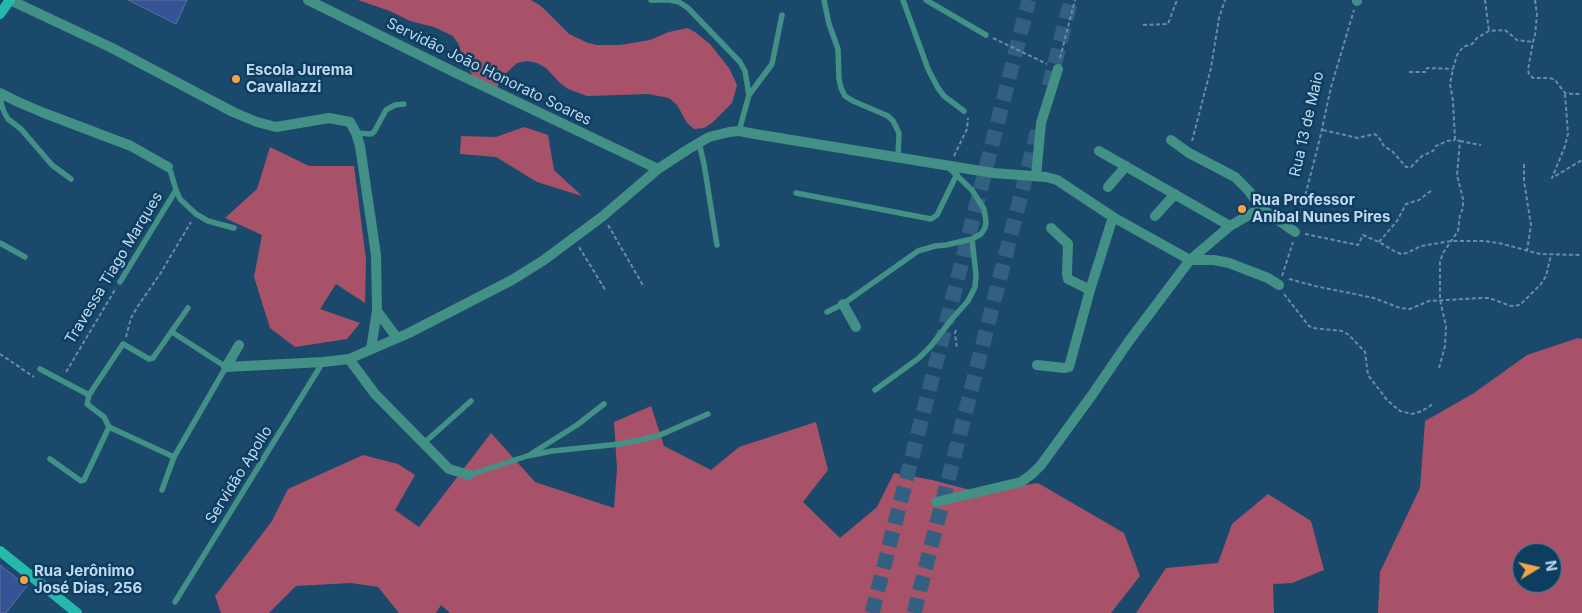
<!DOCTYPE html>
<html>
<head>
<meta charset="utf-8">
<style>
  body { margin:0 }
  #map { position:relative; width:1582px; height:613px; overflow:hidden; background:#1a496c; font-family:Inter,sans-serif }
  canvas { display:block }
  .north { position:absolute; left:1512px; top:543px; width:50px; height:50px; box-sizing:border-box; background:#0d3e60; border:1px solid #557c99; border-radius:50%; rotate:81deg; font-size:14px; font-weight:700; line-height:20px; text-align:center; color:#c1d9ee }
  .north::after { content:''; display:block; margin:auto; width:18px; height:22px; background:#f6a247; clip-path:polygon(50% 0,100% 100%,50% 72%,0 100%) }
</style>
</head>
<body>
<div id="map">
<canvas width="1582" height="613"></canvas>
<div class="north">N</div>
</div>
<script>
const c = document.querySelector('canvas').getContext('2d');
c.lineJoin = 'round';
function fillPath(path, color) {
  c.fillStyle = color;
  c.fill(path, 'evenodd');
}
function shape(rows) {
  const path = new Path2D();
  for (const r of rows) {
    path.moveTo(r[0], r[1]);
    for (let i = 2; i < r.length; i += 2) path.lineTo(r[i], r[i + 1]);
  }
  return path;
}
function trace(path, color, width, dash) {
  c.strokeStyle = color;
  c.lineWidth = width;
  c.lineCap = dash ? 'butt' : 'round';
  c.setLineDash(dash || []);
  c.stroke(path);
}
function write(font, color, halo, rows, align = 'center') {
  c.font = font + ' Inter,sans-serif';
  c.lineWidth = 5;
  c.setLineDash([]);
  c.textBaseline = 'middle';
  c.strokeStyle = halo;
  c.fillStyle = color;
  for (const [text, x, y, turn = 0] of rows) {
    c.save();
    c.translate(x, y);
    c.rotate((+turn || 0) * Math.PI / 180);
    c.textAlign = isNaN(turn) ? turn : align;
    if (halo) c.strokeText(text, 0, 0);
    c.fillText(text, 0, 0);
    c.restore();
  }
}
fillPath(shape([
  [358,0,531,0,541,6,569,34,588,43,597,45,620,45,650,40,669,32,687,28,695,32,710,44,729,68,737,85,732,103,712,123,704,128,694,129,687,123,677,105,669,98,648,94,587,96,568,89,560,83,546,68,537,63,528,61,517,63,502,77,498,86,490,91,475,81,461,52,459,45,453,36,434,27,410,21,390,11],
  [524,127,548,135,554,170,582,196,537,182,496,157,460,154,461,136,496,137],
  [270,147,309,166,354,166,366,259,365,303,336,284,320,309,360,323,347,339,295,347,270,328,254,277,262,235,225,218,257,189],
  [1578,338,1582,339,1582,613,1378,613,1380,572,1420,488,1425,421,1474,393,1527,355],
  [1522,553,1552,553,1552,583,1522,583],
  [651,406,664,446,711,470,739,447,816,422,828,470,803,502,840,538,877,507,894,473,932,480,978,492,1038,483,1124,533,1140,576,1111,613,450,613,441,605,436,613,399,613,378,587,351,583,296,586,269,613,221,613,215,596,272,521,288,489,363,455,398,464,415,475,395,510,419,527,491,433,535,482,614,508,617,469,614,422],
  [1268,494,1311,521,1324,570,1292,583,1273,584,1274,613,1136,613,1166,568,1218,563,1232,524]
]), '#a85269');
const building = shape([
  [128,0,187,0,176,24,128,0],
  [0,565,27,586,6,613,0,613,0,565]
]);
fillPath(building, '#365396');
trace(building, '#5a709f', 1);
trace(shape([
  [1049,86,1071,0],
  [872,613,1029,0],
  [914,613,1039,125]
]), '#335f80', 15, [15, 8]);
trace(shape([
  [1485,0,1489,31],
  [1535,0,1537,15,1535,35,1533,42,1528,70,1529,74,1533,78,1550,78,1555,80,1565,93,1573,94,1582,94],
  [1143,25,1168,24,1177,0],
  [993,38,1047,64],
  [1060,58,1075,0],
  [1409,72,1426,72,1427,68,1453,69],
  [1565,94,1568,134,1565,146,1552,178,1582,160],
  [1323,130,1358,138,1374,134,1378,136,1384,146,1393,152,1406,167,1411,167,1422,156,1433,151,1436,146,1447,141,1455,140],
  [1192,141,1211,68,1219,18,1225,0],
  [1460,141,1481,145],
  [954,156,967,129,968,118],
  [1524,164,1524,181,1531,225,1527,251],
  [1299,220,1320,138,1331,87,1354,10],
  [608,225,644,287],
  [1305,234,1358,245,1363,235,1379,242,1394,251,1401,254,1407,253,1421,246,1451,241,1484,241,1499,243,1540,254,1582,255],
  [1379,242,1397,221,1406,204,1419,200,1432,190],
  [579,247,606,291],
  [1282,276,1293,242],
  [1289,279,1315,286,1374,298,1400,308,1410,309,1429,301,1481,298,1489,298,1511,306,1520,305,1541,284,1546,276,1551,255],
  [1284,294,1309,326,1313,328,1342,331,1349,335,1365,352,1368,375,1387,400,1400,411,1412,414,1422,411,1433,404],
  [956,330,955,333,957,349],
  [126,337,131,318,138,306,160,274,191,222],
  [0,354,34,377],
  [1439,368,1445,346,1446,326,1440,300,1440,262,1443,253,1458,231,1460,215,1463,208,1463,199,1457,175,1460,141,1455,140,1453,101,1450,84,1453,69,1457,55,1463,47,1472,44,1477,38,1489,31,1505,30,1517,40,1533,42],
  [66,372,116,288]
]), '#688ca9', 2, [4, 2.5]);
trace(shape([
  [651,0,667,0],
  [670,0,679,2,688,8,740,62,745,71,749,95,739,131],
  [824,0,829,24,838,49,839,79,841,88,845,96,853,101,888,116,893,121,899,133,898,156],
  [903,0,928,69,938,88,944,96,964,111],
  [926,0,986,35],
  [1,93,1,103,4,112,8,119,21,129,52,165,71,179],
  [749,95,772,64,782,15],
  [356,133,371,134,374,132,386,110,395,105,404,104],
  [699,143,704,164,717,245],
  [176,190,180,199,196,214,208,221,234,228],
  [796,193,931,219,937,215,957,174],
  [0,243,25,257],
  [120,282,176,190,171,173,168,167],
  [827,312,843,304,918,251,935,246,946,245,972,239,981,234,985,228,986,222,984,209,972,190,948,167],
  [40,369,89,395,87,404,104,417,109,427,174,457],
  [875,390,919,358,931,346,951,320,968,301,975,287,976,275,972,239],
  [89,395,123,344,149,359,153,358,188,308],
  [424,443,471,401],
  [531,454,577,425,604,404],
  [50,459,81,481,84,480,109,427],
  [469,475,527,456,552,451,620,444,644,439,660,435,708,414],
  [162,490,174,457,226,367,172,332],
  [175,602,323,362]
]), '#429086', 5.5);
trace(shape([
  [10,0,112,48,233,112,257,122,276,127,329,118,350,122,356,133,360,146,376,255,377,311,371,349],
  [308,0,452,71,658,169],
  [1357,1,1357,0],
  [0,93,18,102,44,113,131,146,168,167],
  [1171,140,1189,153,1235,177,1249,191,1261,208],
  [1099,151,1230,226],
  [1036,176,1041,123,1058,69],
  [1108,187,1126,166],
  [1155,216,1175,194],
  [1051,228,1068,244,1067,274,1068,279,1090,290],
  [843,304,856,327],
  [377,311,397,338],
  [349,359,375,394,449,469,469,475],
  [1037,365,1065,368,1069,367,1090,290,1113,217],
  [226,367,323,362,349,359,409,333,512,280,544,260,603,216,658,169,687,150,709,137,729,132,739,131,755,134,993,173,1046,177,1057,180,1113,217,1190,260,1230,226,1261,208,1295,232],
  [226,367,239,345],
  [936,502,1021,482,1032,474,1041,465,1092,395,1129,341,1190,260,1214,260,1229,263,1268,278,1279,285]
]), '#429086', 10);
trace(shape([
  [0,14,10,0],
  [0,551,77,613]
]), '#24b9aa', 10);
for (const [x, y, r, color] of [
  [236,79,5,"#f6a247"],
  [1242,209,5,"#f6a247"],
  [24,580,5,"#f6a247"]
]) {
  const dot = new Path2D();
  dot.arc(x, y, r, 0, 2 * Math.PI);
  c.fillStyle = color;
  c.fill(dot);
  trace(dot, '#0d3e60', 2);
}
write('bold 15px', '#c1d9ee', '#0d3e60', [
  ["Escola Jurema",246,70],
  ["Cavallazzi",246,87],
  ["Rua Professor",1252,200],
  ["Aníbal Nunes Pires",1252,217],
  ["Rua Jerônimo",34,571],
  ["José Dias, 256",34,588]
], 'left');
write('15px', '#c1d9ee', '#0d3e60', [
  ["Servidão João Honorato Soares",489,72,26],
  ["Rua 13 de Maio",1307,124,-77],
  ["Travessa Tiago Marques",114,268,-59],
  ["Servidão Apollo",239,475,-58]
]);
</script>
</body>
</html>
